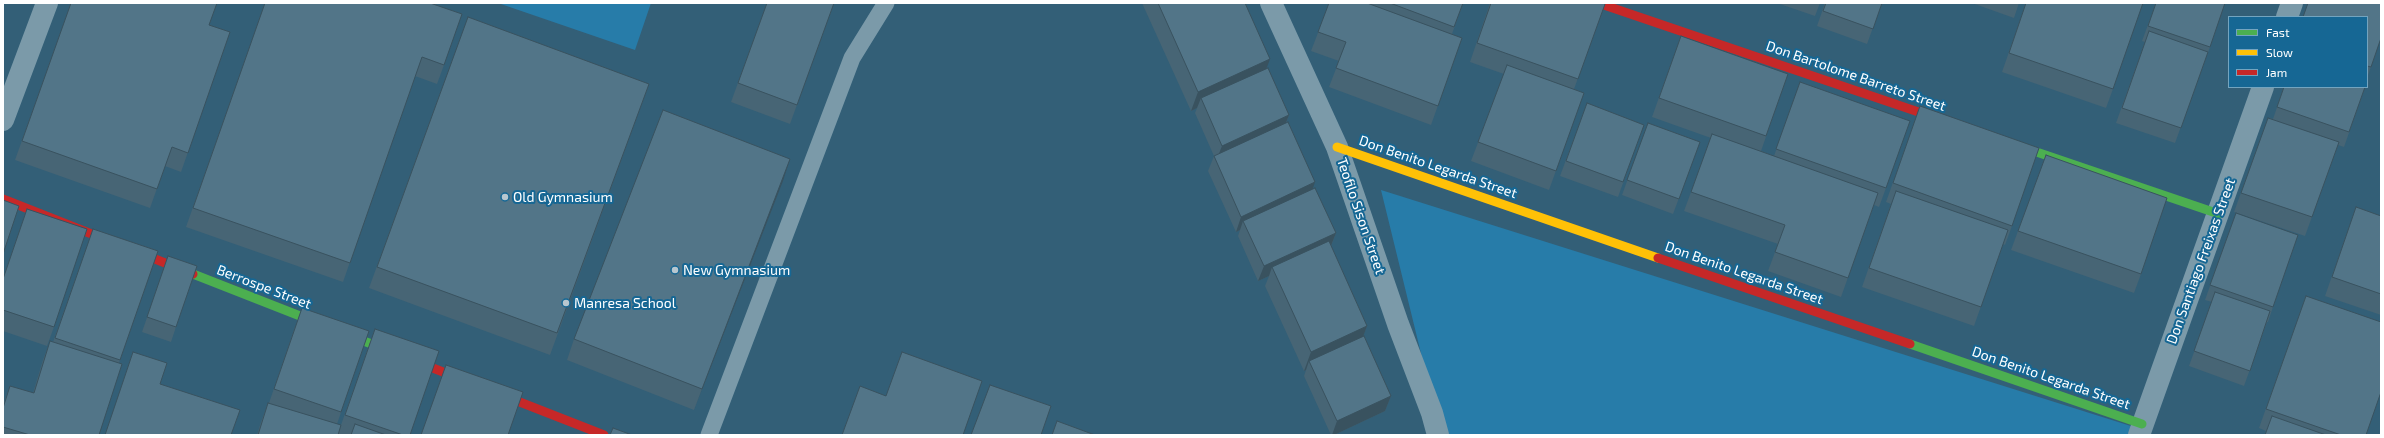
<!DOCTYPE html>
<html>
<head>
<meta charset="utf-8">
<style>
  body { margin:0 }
  #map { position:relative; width:2384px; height:438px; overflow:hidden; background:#335f77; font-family:"Exo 2",sans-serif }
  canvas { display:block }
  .frame { position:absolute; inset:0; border:4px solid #fff; pointer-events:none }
  .legend { position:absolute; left:2228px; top:16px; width:140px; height:72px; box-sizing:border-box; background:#166794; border:1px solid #73a4bf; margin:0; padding:5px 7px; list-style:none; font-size:12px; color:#fff }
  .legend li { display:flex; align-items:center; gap:8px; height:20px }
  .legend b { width:20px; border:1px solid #73a4bf }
</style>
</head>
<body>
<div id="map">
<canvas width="2384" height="438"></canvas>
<div class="frame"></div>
<ul class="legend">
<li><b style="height:5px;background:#4caf50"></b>Fast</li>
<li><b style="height:5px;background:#ffc107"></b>Slow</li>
<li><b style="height:5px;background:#c62828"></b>Jam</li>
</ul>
</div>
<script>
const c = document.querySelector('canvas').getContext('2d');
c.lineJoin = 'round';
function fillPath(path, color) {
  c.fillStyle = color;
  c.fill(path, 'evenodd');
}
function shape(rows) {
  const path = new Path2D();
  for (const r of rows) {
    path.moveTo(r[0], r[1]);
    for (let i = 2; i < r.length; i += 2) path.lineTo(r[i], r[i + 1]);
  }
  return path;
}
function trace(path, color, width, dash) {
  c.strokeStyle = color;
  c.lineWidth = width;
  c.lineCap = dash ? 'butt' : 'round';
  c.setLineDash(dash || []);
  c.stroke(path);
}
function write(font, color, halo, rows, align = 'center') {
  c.font = font + ' "Exo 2",sans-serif';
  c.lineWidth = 4;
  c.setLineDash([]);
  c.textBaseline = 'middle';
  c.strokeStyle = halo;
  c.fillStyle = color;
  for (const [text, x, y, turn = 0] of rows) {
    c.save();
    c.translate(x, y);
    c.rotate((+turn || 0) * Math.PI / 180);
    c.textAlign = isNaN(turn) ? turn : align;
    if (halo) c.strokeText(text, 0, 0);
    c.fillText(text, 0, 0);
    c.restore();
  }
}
fillPath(shape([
  [498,3,651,3,635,50],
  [1381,190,2134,427,2131,435,1441,435]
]), '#277ca9');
trace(shape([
  [709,435,852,58,886,3]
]), '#7b9aa9', 17);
trace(shape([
  [1271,3,1337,147,1398,324,1432,413,1438,435],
  [2287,17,2292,3],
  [3,120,47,3],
  [2139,435,2263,87]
]), '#7b9aa9', 22);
trace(shape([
  [2010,143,2219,214],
  [193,274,374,345],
  [1910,344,2142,424]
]), '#4caf50', 9);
trace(shape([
  [1337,147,1658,258]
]), '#ffc107', 9);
trace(shape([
  [1598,3,1945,121],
  [3,199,193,274],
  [1658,258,1910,344],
  [374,345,604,435]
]), '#c62828', 9);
fillPath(shape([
  [71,3,209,25,230,32,181,172,165,166,150,208,15,160],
  [265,3,430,3,444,65,437,84,415,76,343,282,186,227],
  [767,3,834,3,790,124,731,102],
  [1142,3,1245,3,1267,68,1289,115,1286,123,1313,189,1336,233,1331,246,1367,326,1363,336,1391,396,1385,411,1334,435,1331,435,1304,376,1306,370,1304,371,1265,286,1269,276,1258,281,1238,236,1240,230,1236,232,1208,171,1214,156,1195,113,1197,108,1191,111],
  [1327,3,1463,3,1452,34,1462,38,1431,125,1329,87,1339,61,1311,51,1329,4],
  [1490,3,1605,4,1574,89,1584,93,1549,190,1471,161,1504,74,1470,62],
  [1777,3,1820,3,1815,16],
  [1825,3,1882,3,1867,44,1817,26],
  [1972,3,2019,3,2014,18],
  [2026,3,2113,89,2106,108,2002,72],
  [2156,3,2210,47,2175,143,2116,123,2145,42,2142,41],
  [468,17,649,84,550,355,369,288],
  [2367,17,2381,38,2367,78],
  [1681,36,1788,74,1761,151,1774,156,1800,82,1886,188,1879,207,1874,205,1841,297,1768,271,1778,244,1684,211,1711,138,1652,117],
  [2284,87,2365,87,2344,147,2338,145,2305,236,2234,212,2268,118,2273,119],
  [1587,103,1644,125,1618,197,1560,176],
  [1920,106,2012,226,2005,245,2003,244,1974,326,1862,287,1891,204,1886,202],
  [1648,123,1700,142,1673,214,1622,195],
  [2046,155,2141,274,2134,293,2011,250],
  [790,159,694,410,567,360,574,339],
  [2356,207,2381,216,2381,315,2325,296],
  [27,209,54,327,47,346,3,331,3,278],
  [2236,213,2273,307,2268,322,2267,322,2244,386,2189,366,2212,302,2205,300],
  [93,229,158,251,119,363,99,435,3,435,3,405,10,386,33,393,43,360,50,341,53,342],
  [163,271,176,327,171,342,142,332],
  [2306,296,2366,435,2265,435,2266,431,2259,428],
  [295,327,369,331,337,424,341,425,368,348,410,435,341,435,339,434,338,435,257,435,261,422,268,403,269,403],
  [133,352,160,384,231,435,105,435]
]), '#476575');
fillPath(shape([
  [1270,59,1263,78,1201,98,1197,108,1191,111,1198,92],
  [1289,115,1283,130,1216,161,1222,146],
  [790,159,783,181,694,410,702,389],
  [1315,182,1310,197,1243,221,1240,230,1236,232,1241,217],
  [1336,233,1330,248,1272,267,1269,276,1258,281,1264,266],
  [1367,326,1360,345,1309,361,1306,370,1304,371,1311,352],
  [1391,396,1385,411,1334,435,1332,435,1337,421]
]), '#39525f');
const building = shape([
  [71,3,217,3,209,25,230,32,188,153,172,147,157,189,22,141,71,3],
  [265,3,430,3,462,14,444,65,422,57,350,263,193,208,265,3],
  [767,3,834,3,797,105,738,83,767,3],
  [1158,3,1245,3,1270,59,1198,92,1158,3],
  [1329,3,1367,3,1462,38,1438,106,1336,68,1346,42,1318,32,1329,3],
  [1390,3,1463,3,1454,27,1390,3],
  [1491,3,1602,3,1605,4,1578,79,1477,43,1491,3],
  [1826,3,1882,3,1873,29,1823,11,1826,3],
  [2026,3,2143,3,2113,89,2009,53,2026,3],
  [2156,3,2225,3,2210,47,2148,26,2156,3],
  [2308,3,2381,3,2381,38,2371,67,2367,66,2367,17,2303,17,2308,3],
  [468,17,649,84,557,333,377,267,468,17],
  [2149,31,2208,52,2181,128,2122,108,2149,31],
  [1681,36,1788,74,1766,136,1659,98,1681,36],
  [1507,65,1584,93,1556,171,1478,142,1507,65],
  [1268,68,1289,115,1222,146,1201,98,1268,68],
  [1800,82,1910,121,1886,188,1776,149,1800,82],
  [2284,87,2365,87,2349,132,2277,107,2284,87],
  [1587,103,1644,125,1623,182,1566,161,1587,103],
  [1920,106,2039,148,2012,226,1893,183,1920,106],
  [663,110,790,159,702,389,574,339,663,110],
  [2268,118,2339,142,2312,217,2241,193,2268,118],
  [1288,122,1315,182,1241,217,1214,156,1288,122],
  [1648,123,1700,142,1679,199,1627,180,1648,123],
  [1712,134,1878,193,1848,278,1775,252,1785,225,1691,192,1712,134],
  [2046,155,2167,198,2141,274,2018,231,2046,155],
  [1315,188,1336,233,1264,266,1243,221,1315,188],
  [1896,191,2008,230,1981,307,1869,268,1896,191],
  [3,200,19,206,3,254,3,200],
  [2356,207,2381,216,2381,294,2332,277,2356,207],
  [27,209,87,229,54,327,3,310,3,279,27,209],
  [2236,213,2298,235,2273,307,2210,285,2236,213],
  [93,229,158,251,120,360,55,338,93,229],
  [1329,241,1367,326,1311,352,1272,267,1329,241],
  [168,256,197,266,176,327,147,317,168,256],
  [2215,292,2270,311,2250,371,2194,351,2215,292],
  [2306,296,2381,322,2381,392,2366,435,2341,435,2266,409,2306,296],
  [302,308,369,331,341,412,274,389,302,308],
  [375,329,439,351,410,435,403,435,345,415,375,329],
  [1364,336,1391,396,1337,421,1309,361,1364,336],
  [50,341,122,364,99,435,30,435,3,427,3,408,10,386,34,393,50,341],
  [133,352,167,363,160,384,240,410,231,435,105,435,133,352],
  [902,352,982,381,963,435,842,435,860,386,886,396,902,352],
  [446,365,523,392,508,435,421,435,446,365],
  [990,385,1051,406,1041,435,971,435,990,385],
  [268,403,341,425,338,435,258,435,268,403],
  [2272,416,2326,435,2265,435,2272,416],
  [1057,421,1095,435,1052,435,1057,421],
  [355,424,386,435,351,435,355,424],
  [613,428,632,435,610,435,613,428]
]);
fillPath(building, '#527588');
trace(building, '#39525f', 1);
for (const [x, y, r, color] of [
  [505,197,4,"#b8c7cf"],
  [675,270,4,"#b8c7cf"],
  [566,303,4,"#b8c7cf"]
]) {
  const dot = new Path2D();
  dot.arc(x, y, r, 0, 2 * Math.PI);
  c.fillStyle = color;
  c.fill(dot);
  trace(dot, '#166794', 1.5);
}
write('14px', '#fff', '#166794', [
  ["Don Bartolome Barreto Street",1856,76,19],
  ["Don Benito Legarda Street",1438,167,19],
  ["Teofilo Sison Street",1361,216,71],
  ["Don Santiago Freixas Street",2201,261,-70],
  ["Don Benito Legarda Street",1744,273,19],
  ["Berrospe Street",264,287,21],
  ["Don Benito Legarda Street",2051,378,19]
]);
write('14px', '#fff', '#166794', [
  ["Old Gymnasium",513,197],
  ["New Gymnasium",683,270],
  ["Manresa School",574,303]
], 'left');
</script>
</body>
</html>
